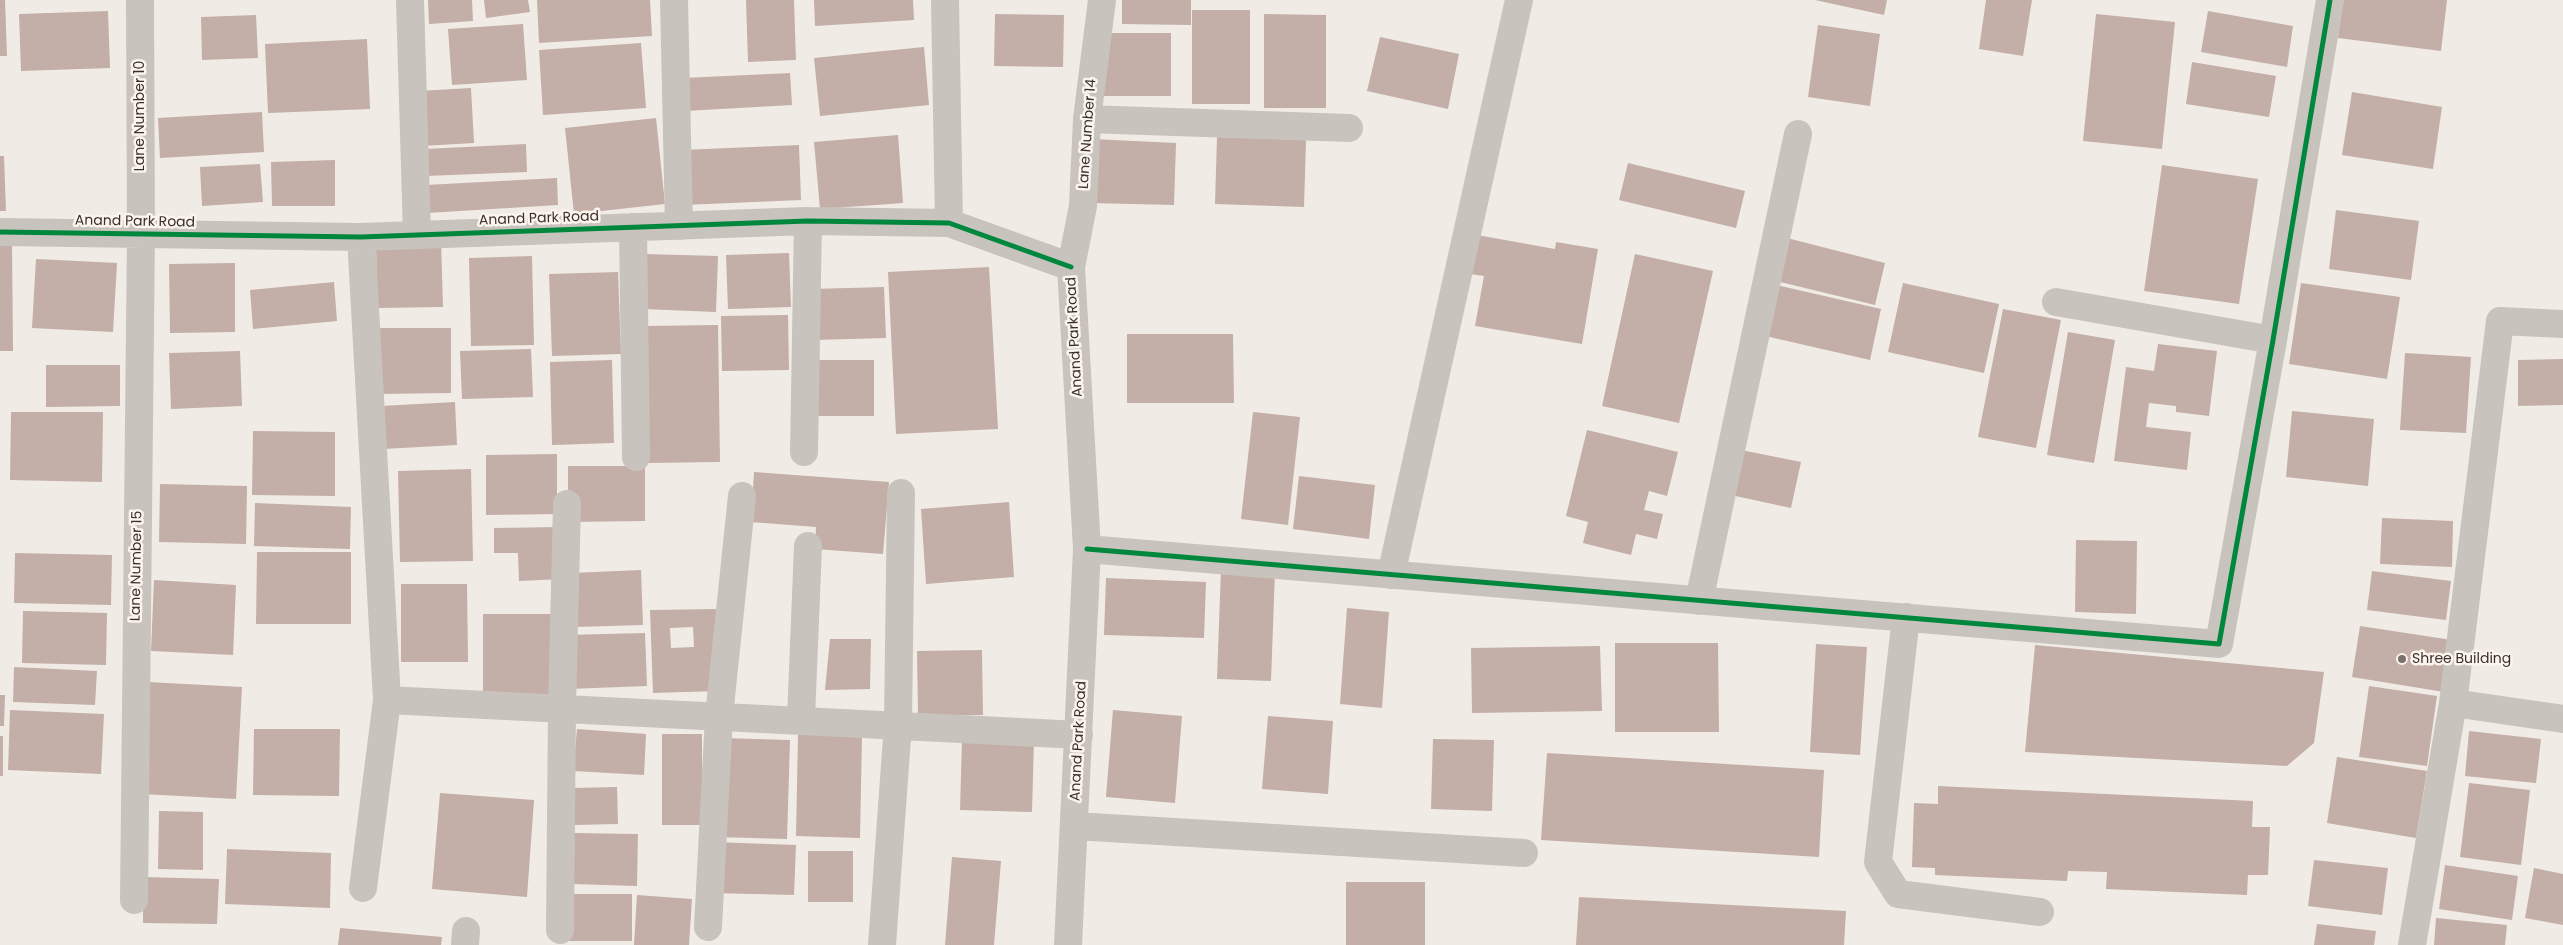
<!DOCTYPE html>
<html>
<head>
<meta charset="utf-8">
<style>
  body { margin:0 }
  canvas { display:block; background:#f0ebe5 }
</style>
</head>
<body>
<canvas width="2563" height="945"></canvas>
<script>
const c = document.querySelector('canvas').getContext('2d');
c.lineJoin = 'round';
function fillPath(path, color) {
  c.fillStyle = color;
  c.fill(path, 'evenodd');
}
function shape(rows) {
  const path = new Path2D();
  for (const r of rows) {
    path.moveTo(r[0], r[1]);
    for (let i = 2; i < r.length; i += 2) path.lineTo(r[i], r[i + 1]);
  }
  return path;
}
function trace(path, color, width, dash) {
  c.strokeStyle = color;
  c.lineWidth = width;
  c.lineCap = dash ? 'butt' : 'round';
  c.setLineDash(dash || []);
  c.stroke(path);
}
function write(font, color, halo, rows, align = 'center') {
  c.font = font + ' Poppins,sans-serif';
  c.lineWidth = 5;
  c.setLineDash([]);
  c.textBaseline = 'middle';
  c.strokeStyle = halo;
  c.fillStyle = color;
  for (const [text, x, y, turn = 0] of rows) {
    c.save();
    c.translate(x, y);
    c.rotate((+turn || 0) * Math.PI / 180);
    c.textAlign = isNaN(turn) ? turn : align;
    if (halo) c.strokeText(text, 0, 0);
    c.fillText(text, 0, 0);
    c.restore();
  }
}
fillPath(shape([
  [0,0,5,0,7,56,0,56],
  [428,0,472,0,473,21,429,24],
  [484,0,528,0,530,12,486,18],
  [537,0,650,0,652,36,539,43],
  [746,0,794,0,796,60,748,62],
  [814,0,913,0,914,20,815,26],
  [1122,0,1191,0,1191,25,1122,24],
  [1815,0,1887,0,1884,15],
  [1986,0,2032,0,2023,56,1979,49],
  [2343,0,2447,0,2441,51,2338,38],
  [1192,10,1250,10,1250,104,1192,104],
  [108,11,110,68,21,71,19,14],
  [2208,11,2293,26,2287,67,2201,52],
  [995,14,1064,15,1063,67,994,66],
  [1264,14,1326,15,1326,108,1264,108],
  [2096,14,2175,22,2162,149,2083,141],
  [256,15,258,58,202,60,201,17],
  [523,24,527,80,452,85,448,29],
  [1818,25,1880,34,1870,106,1808,97],
  [1099,33,1171,33,1171,96,1099,96],
  [1380,37,1459,54,1448,109,1367,91],
  [367,39,370,109,268,113,265,44],
  [641,43,646,108,543,115,539,50],
  [924,47,929,105,820,116,814,58],
  [2192,62,2276,76,2269,117,2186,104],
  [790,73,792,105,685,111,683,78],
  [471,88,474,143,422,146,418,91],
  [2352,92,2442,107,2433,169,2342,155],
  [262,112,264,152,160,158,158,118],
  [656,118,665,204,574,214,565,128],
  [898,135,903,203,820,209,814,142],
  [1217,137,1306,140,1304,207,1215,204],
  [1092,139,1176,143,1174,205,1090,203],
  [526,144,527,172,426,176,425,149],
  [799,145,801,200,684,205,682,150],
  [0,156,4,156,6,211,0,211],
  [335,160,335,206,272,206,271,162],
  [1628,163,1745,191,1736,228,1619,200],
  [260,164,263,202,202,206,200,167],
  [2162,165,2258,179,2239,304,2144,291],
  [557,178,558,205,427,213,426,185],
  [2336,210,2419,221,2411,280,2329,269],
  [1477,235,1555,249,1556,242,1598,249,1582,344,1475,326,1484,276,1470,274],
  [1783,237,1885,263,1875,305,1772,280],
  [441,241,443,307,377,308,376,243],
  [0,242,12,242,13,351,0,351],
  [789,253,791,307,728,309,726,255],
  [644,254,718,256,716,312,643,309],
  [1635,254,1713,271,1679,423,1602,406],
  [532,256,534,345,471,346,469,258],
  [36,259,117,263,113,332,32,328],
  [235,263,235,332,170,333,169,264],
  [989,267,998,429,896,434,888,272],
  [618,272,621,354,552,356,549,274],
  [334,282,337,321,253,329,250,290],
  [1903,283,1999,304,1984,373,1888,352],
  [2301,283,2400,297,2387,379,2289,364],
  [1772,284,1881,309,1870,360,1761,335],
  [884,287,886,338,814,340,812,289],
  [2003,309,2061,320,2036,448,1978,437],
  [788,315,789,370,722,371,721,316],
  [718,325,720,462,647,463,645,326],
  [378,328,451,328,451,393,378,394],
  [2068,332,2115,340,2094,463,2047,455],
  [1127,334,1233,334,1234,403,1127,403],
  [2158,344,2217,351,2209,416,2176,412,2176,406,2149,403,2146,427,2191,432,2187,470,2114,461,2126,367,2154,371],
  [531,349,533,397,462,399,460,351],
  [240,351,242,406,171,409,169,353],
  [2405,353,2471,357,2466,433,2400,430],
  [2563,359,2563,405,2518,406,2518,360],
  [612,360,614,443,552,445,550,362],
  [816,360,874,360,874,416,815,416],
  [46,365,120,365,120,406,46,407],
  [455,402,457,445,383,449,381,406],
  [2292,411,2374,419,2368,486,2286,477],
  [11,412,103,412,102,482,10,480],
  [1253,412,1300,417,1288,525,1241,519],
  [1587,430,1678,452,1667,496,1649,491,1644,510,1663,514,1657,539,1636,534,1631,555,1583,543,1588,522,1566,516],
  [253,431,335,432,335,496,252,495],
  [1736,449,1801,462,1791,508,1726,494],
  [557,454,557,514,486,515,486,455],
  [568,466,645,466,645,521,568,522],
  [471,469,473,561,400,562,398,471],
  [754,472,889,482,883,554,815,549,816,527,751,522],
  [1299,476,1375,485,1369,539,1293,529],
  [160,484,247,486,246,544,159,542],
  [1009,502,1014,577,926,584,921,509],
  [255,503,351,507,350,549,254,546],
  [2382,518,2453,521,2452,567,2380,564],
  [561,527,563,579,519,581,518,553,494,553,494,528],
  [2076,540,2137,541,2136,614,2075,612],
  [257,552,351,552,351,624,256,624],
  [15,553,112,555,111,605,14,603],
  [1221,569,1275,571,1271,681,1217,679],
  [641,570,643,625,574,627,572,573],
  [2372,571,2451,581,2446,620,2367,610],
  [1106,578,1206,582,1204,638,1104,635],
  [154,580,236,585,233,655,151,651],
  [401,584,467,584,468,662,401,662],
  [1347,608,1389,612,1382,708,1340,704],
  [716,609,718,691,653,693,650,610],
  [693,627,694,647,671,648,670,628],
  [23,611,107,613,106,665,22,663],
  [483,614,553,614,552,700,483,699],
  [2360,626,2452,640,2444,692,2352,677],
  [645,633,647,686,568,689,566,635],
  [830,639,871,639,870,689,825,690],
  [1615,643,1718,643,1719,732,1615,732],
  [1816,644,1867,647,1860,755,1810,752],
  [2035,645,2324,672,2314,743,2287,766,2025,752],
  [1600,646,1602,711,1472,713,1471,648],
  [982,650,983,715,918,716,917,651],
  [14,667,97,671,95,705,13,702],
  [148,682,242,687,236,799,142,794],
  [2369,686,2437,696,2427,766,2359,757],
  [0,695,5,695,4,726,0,726],
  [10,710,104,714,101,774,8,770],
  [1113,710,1182,716,1175,803,1106,797],
  [1268,716,1333,721,1328,794,1262,789],
  [254,729,340,729,339,796,253,795],
  [577,729,646,734,644,775,573,771],
  [2469,731,2541,739,2536,783,2465,776],
  [662,734,702,734,702,825,662,825],
  [798,734,862,735,860,838,796,836],
  [0,736,3,736,3,776,0,776],
  [720,738,790,740,787,839,717,837],
  [962,739,1034,740,1032,812,960,810],
  [1433,739,1494,740,1492,811,1431,809],
  [1547,753,1824,770,1819,857,1541,840],
  [2337,757,2427,771,2416,838,2327,823],
  [2469,783,2530,790,2521,865,2460,857],
  [1938,786,2253,801,2252,827,2270,827,2268,875,2248,875,2247,895,2106,889,2107,872,2068,871,2067,881,1935,875,1935,868,1912,867,1914,803,1938,804],
  [617,787,618,824,574,825,573,788],
  [440,793,534,800,527,897,432,889],
  [159,811,203,812,203,870,158,869],
  [574,833,638,834,637,886,573,884],
  [713,842,796,845,794,895,711,893],
  [227,849,331,853,330,908,225,904],
  [808,851,853,851,853,902,808,902],
  [952,857,1001,861,994,945,945,945],
  [2314,860,2388,868,2382,915,2308,906],
  [2445,865,2518,876,2512,920,2439,909],
  [2534,868,2563,874,2563,925,2525,918],
  [143,877,219,879,217,924,143,923],
  [1346,882,1425,882,1425,945,1346,945],
  [568,894,632,894,632,941,569,941],
  [637,895,692,899,689,945,634,945],
  [1579,897,1846,911,1844,945,1576,945],
  [2436,918,2507,925,2505,945,2434,945],
  [2317,924,2376,931,2374,945,2314,945],
  [340,928,442,937,441,945,338,945]
]), '#c3afa7');
trace(shape([
  [410,0,417,235],
  [674,0,679,226],
  [945,0,949,223],
  [1087,119,1349,128],
  [633,227,636,457],
  [0,232,361,237,808,221,949,223,1071,267],
  [361,237,387,700,363,888],
  [2056,302,2273,340],
  [804,452,808,221],
  [1087,549,2219,644,2273,340,2330,0],
  [1391,575,1519,0],
  [1699,601,1798,134],
  [1906,617,1878,862,1898,894,2040,912],
  [387,700,1079,735],
  [2453,703,2563,719],
  [801,719,808,546],
  [1075,826,1524,853],
  [134,900,141,232,140,0],
  [708,927,719,716,742,496],
  [560,930,562,708,567,504],
  [465,945,466,931],
  [882,945,898,724,901,493],
  [1068,945,1087,549,1071,267,1083,206,1087,119,1102,0],
  [2412,945,2453,703,2500,321,2563,324]
]), '#c9c3be', 28);
trace(shape([
  [0,232,361,237,808,221,949,223,1071,267],
  [1087,549,2219,644,2273,340,2330,0]
]), '#00873e', 5);
for (const [x, y, r, color] of [
  [2402,659,5,"#7a716c"]
]) {
  const dot = new Path2D();
  dot.arc(x, y, r, 0, 2 * Math.PI);
  c.fillStyle = color;
  c.fill(dot);
  trace(dot, '#fbf5ee', 2);
}
write('14px', '#3b302b', '#fbf5ee', [
  ["Lane Number 10",140,116,-90],
  ["Lane Number 14",1088,134,-86],
  ["Anand Park Road",539,219,-2],
  ["Anand Park Road",135,222,1],
  ["Anand Park Road",1075,337,-93],
  ["Lane Number 15",137,566,-89],
  ["Anand Park Road",1079,741,-87]
]);
write('14px', '#3b302b', '#fbf5ee', [
  ["Shree Building",2412,659]
], 'left');
</script>
</body>
</html>
